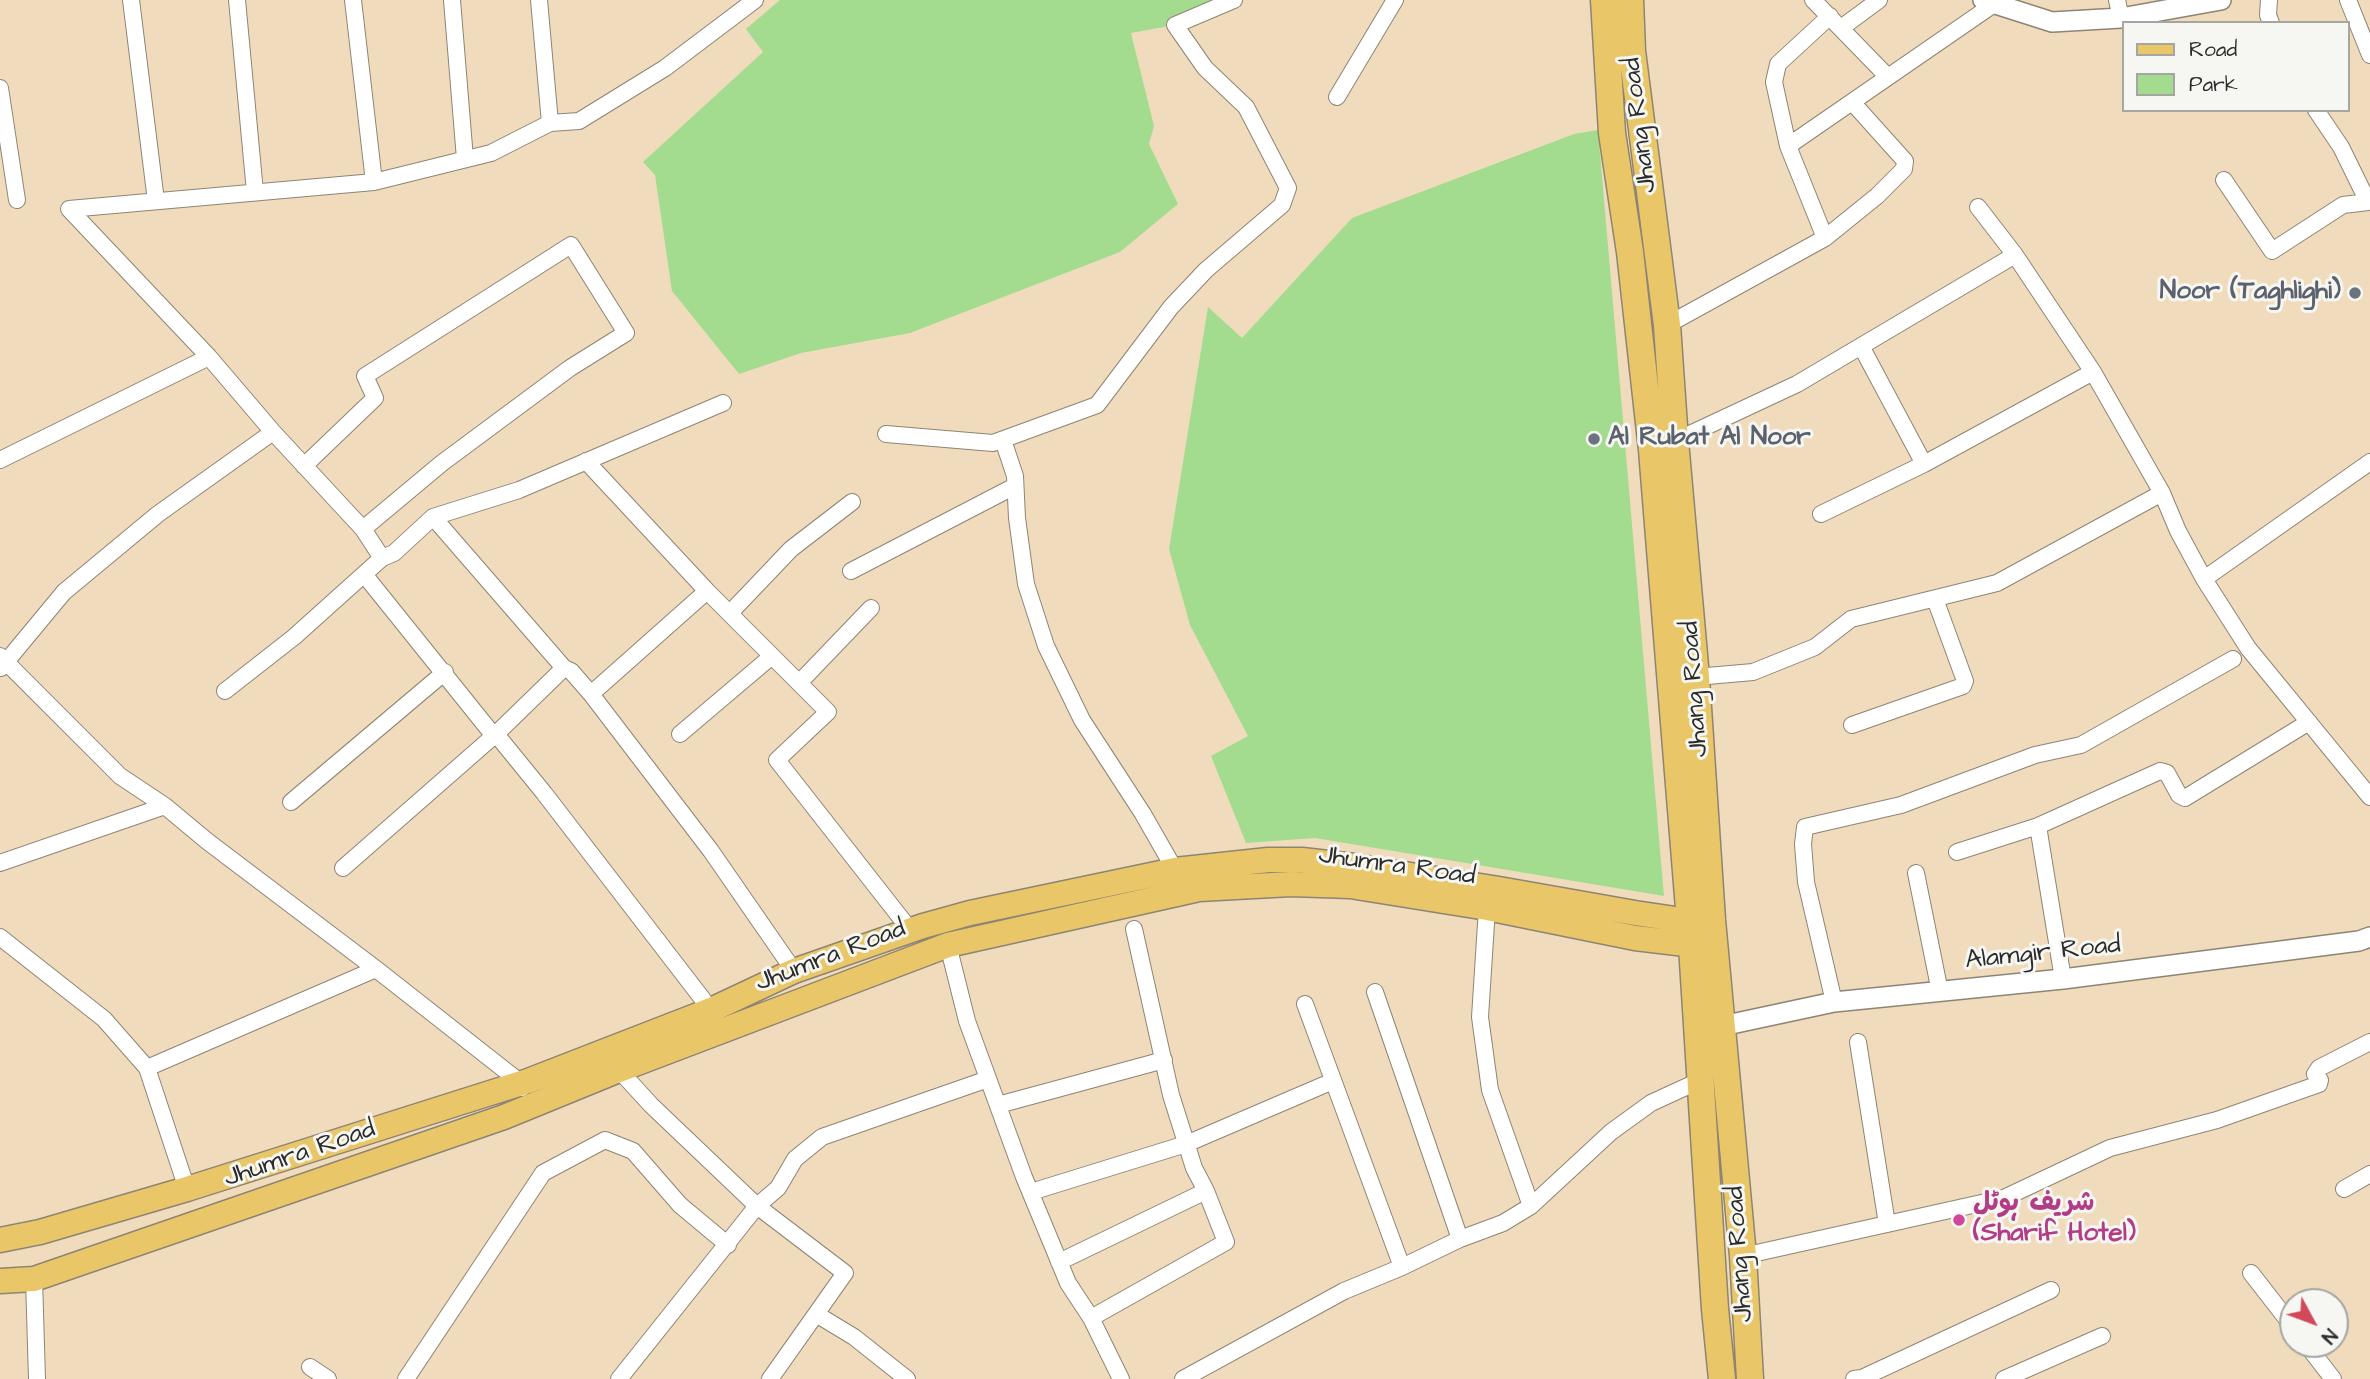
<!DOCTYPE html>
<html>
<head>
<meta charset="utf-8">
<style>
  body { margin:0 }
  #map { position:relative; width:2370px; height:1379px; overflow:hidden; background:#f0dcbc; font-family:"Architects Daughter",sans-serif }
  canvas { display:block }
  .legend { position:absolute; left:2122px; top:21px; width:228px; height:91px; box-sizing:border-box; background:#f6f6f2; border:2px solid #a5a5a2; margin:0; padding:9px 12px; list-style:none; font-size:21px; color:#2b2b2b }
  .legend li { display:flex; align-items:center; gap:14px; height:35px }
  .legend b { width:35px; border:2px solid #a5a5a2 }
  .north { position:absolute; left:2279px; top:1288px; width:70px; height:70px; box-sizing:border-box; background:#f6f6f2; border:2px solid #a5a5a2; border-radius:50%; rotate:131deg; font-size:19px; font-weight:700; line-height:28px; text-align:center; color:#2b2b2b }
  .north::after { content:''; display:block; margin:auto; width:24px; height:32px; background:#d1495b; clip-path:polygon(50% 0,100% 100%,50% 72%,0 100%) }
</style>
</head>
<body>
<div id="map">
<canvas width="2370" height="1379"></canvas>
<ul class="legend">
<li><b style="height:9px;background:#e9c769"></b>Road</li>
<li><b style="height:19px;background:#a3dc8e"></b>Park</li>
</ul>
<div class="north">N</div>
</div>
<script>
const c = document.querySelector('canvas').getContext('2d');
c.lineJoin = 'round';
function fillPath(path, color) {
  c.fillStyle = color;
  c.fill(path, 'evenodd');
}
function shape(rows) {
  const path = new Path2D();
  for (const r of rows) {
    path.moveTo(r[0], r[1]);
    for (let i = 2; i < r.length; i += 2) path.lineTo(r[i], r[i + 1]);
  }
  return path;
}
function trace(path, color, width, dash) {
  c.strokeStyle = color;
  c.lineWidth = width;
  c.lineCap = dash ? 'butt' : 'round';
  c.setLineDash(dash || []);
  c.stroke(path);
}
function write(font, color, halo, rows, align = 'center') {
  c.font = font + ' "Architects Daughter","Playpen Sans Arabic",sans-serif';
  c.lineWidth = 6;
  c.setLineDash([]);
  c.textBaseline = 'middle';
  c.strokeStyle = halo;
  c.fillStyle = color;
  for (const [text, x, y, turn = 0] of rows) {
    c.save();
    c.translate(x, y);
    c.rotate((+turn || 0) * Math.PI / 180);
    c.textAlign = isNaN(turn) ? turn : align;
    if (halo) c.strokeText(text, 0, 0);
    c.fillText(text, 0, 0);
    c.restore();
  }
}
fillPath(shape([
  [780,0,1234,0,1175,25,1131,33,1154,126,1149,144,1178,204,1120,252,910,333,801,353,739,374,672,291,655,175,643,162,763,52,746,29],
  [1598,130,1664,896,1315,838,1246,843,1211,756,1248,736,1190,625,1169,549,1208,307,1242,338,1352,218,1574,134]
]), '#a3dc8e');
const minor = shape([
  [131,0,156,201],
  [237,0,255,192],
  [353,0,374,182],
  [452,0,465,159],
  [539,0,550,123],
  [1813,0,1888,77],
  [2117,0,2121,18],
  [2269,0,2268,15,2271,23],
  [2348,0,2370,55],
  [1841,28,1879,0],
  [0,88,17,200],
  [1337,97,1395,0],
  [1788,146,1994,4],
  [2224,180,2272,251,2343,205,2368,202,2341,147,2316,110],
  [1978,207,2015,255,2093,372,2162,493,2178,531,2204,579,2248,648,2370,797],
  [1825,238,1788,146,1774,82,1778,64,1830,16],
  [1667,325,1825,238,1877,196,1904,169,1905,161,1852,102],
  [1861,346,1924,464],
  [886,434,993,443,1097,405,1171,307,1206,270,1282,205,1288,188,1246,107,1205,68,1175,25,1234,0],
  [1003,440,1015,476,1017,518,1026,584,1046,646,1082,720,1143,814,1175,870],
  [1675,441,1797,384,2015,255],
  [0,460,209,357],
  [586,461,707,591,828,712,777,760,911,931],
  [304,466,375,398,365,376,571,245,626,333,570,368,442,463,363,529],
  [1821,514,1924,464,2093,372],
  [433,517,564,668,571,671,591,694,711,851,794,971],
  [382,558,363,529,273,432,209,357,69,209,374,182,491,153,550,123,579,121,665,68,755,0],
  [851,571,1015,486],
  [361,578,367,578,494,736,496,734,544,793,711,1010],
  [2204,579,2370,462],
  [730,613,791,549,852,502],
  [0,656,120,776,165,806,207,841,376,969,520,1082,522,1088],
  [1,668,64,592,158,514,273,432],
  [1696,677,1753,672,1815,647,1851,619,1997,583,2162,493],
  [799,683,871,608],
  [225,691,294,637,382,558,394,553,433,517,519,490,723,403],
  [591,694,707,591],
  [1852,725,1963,686,1965,681,1935,599],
  [680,734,772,656],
  [494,736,564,668],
  [291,802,445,672],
  [2038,826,2063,979],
  [1957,852,2038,826,2160,771,2167,773,2179,795,2185,798,2309,722],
  [0,863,165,806],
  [343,868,496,734],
  [1916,873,1940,992],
  [1487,908,1480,1017,1490,1090,1531,1206],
  [0,937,104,1019,147,1068,187,1189],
  [948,945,967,1021,1024,1177,1068,1283,1091,1318,1121,1379],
  [1375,992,1460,1239],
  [1834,1002,1806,882,1803,844,1805,827,1901,805,2035,755,2081,745,2233,659],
  [1305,1004,1402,1267],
  [1858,1042,1887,1224],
  [147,1068,376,969],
  [619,1070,651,1105,757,1206,845,1273,770,1379],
  [998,1105,1164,1060],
  [2344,1189,2370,1174],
  [1031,1192,1186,1144,1333,1081],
  [1743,1256,2004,1198,2110,1148,2217,1120,2319,1084,2320,1080,2315,1074,2319,1068,2370,1042],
  [1059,1262,1206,1191],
  [2251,1273,2293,1327],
  [34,1279,37,1379],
  [816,1314,854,1337,907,1379],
  [1091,1318,1226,1242,1206,1191,1194,1168,1171,1095,1134,929],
  [2306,1344,2333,1379],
  [310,1367,328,1379],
  [406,1379,543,1173,605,1140,633,1151,680,1205,728,1245],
  [619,1379,757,1206,778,1188,795,1159,822,1137,988,1079],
  [1183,1379,1344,1291,1402,1267,1460,1239,1503,1223,1531,1206,1611,1132,1651,1103,1701,1080],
  [1854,1379,1862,1378,2051,1290],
  [2004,1379,2102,1336]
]);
const tertiary = shape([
  [1983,0,2052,22,2121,18,2221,0],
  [1722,1026,1834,1002,2063,979,2359,941,2370,937]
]);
const primary = shape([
  [0,1240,40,1232,187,1189,528,1081,711,1010,794,971,923,926,970,913,1175,870,1268,860,1302,860,1354,866,1499,889,1635,913,1689,921,1709,920],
  [0,1281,34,1279,504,1117,619,1070,948,945,1199,889,1291,884,1350,886,1487,908,1635,938,1711,947]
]);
const trunk = shape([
  [1604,0,1612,133,1630,252,1652,450,1692,946,1715,1309,1722,1379],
  [1630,0,1632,51,1667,325,1675,441,1696,677,1712,920,1743,1256,1750,1379]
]);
trace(minor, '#8e8474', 18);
trace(tertiary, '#8e8474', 22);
trace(primary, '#8e8474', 27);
trace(trunk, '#8e8474', 29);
trace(minor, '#fff', 16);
trace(tertiary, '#fff', 19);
trace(primary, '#e9c769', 24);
trace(trunk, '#e9c769', 26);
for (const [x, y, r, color] of [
  [2355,293,7,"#6b7280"],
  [1594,439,7,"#6b7280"],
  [1959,1220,7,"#d1479c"]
]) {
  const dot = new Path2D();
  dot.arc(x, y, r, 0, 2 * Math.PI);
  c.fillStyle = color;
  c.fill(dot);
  trace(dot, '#f6f6f2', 2.5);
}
write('26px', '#2b2b2b', '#f6f6f2', [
  ["Jhang Road",1641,125,-97],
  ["Jhang Road",1696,689,-94],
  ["Jhumra Road",1397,867,8],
  ["Alamgir Road",2043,954,-6],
  ["Jhumra Road",831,957,-21],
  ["Jhumra Road",300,1155,-19],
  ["Jhang Road",1741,1254,-94]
]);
write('bold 26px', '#5b616d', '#f6f6f2', [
  ["Noor (Taghlighi)",2341,293],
  ["Al Rubat Al Noor",1608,439,"left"]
], 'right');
write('bold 26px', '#b23c85', '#f6f6f2', [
  ["شریف ہوٹل",1973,1205],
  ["(Sharif Hotel)",1973,1235]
], 'left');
</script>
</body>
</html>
